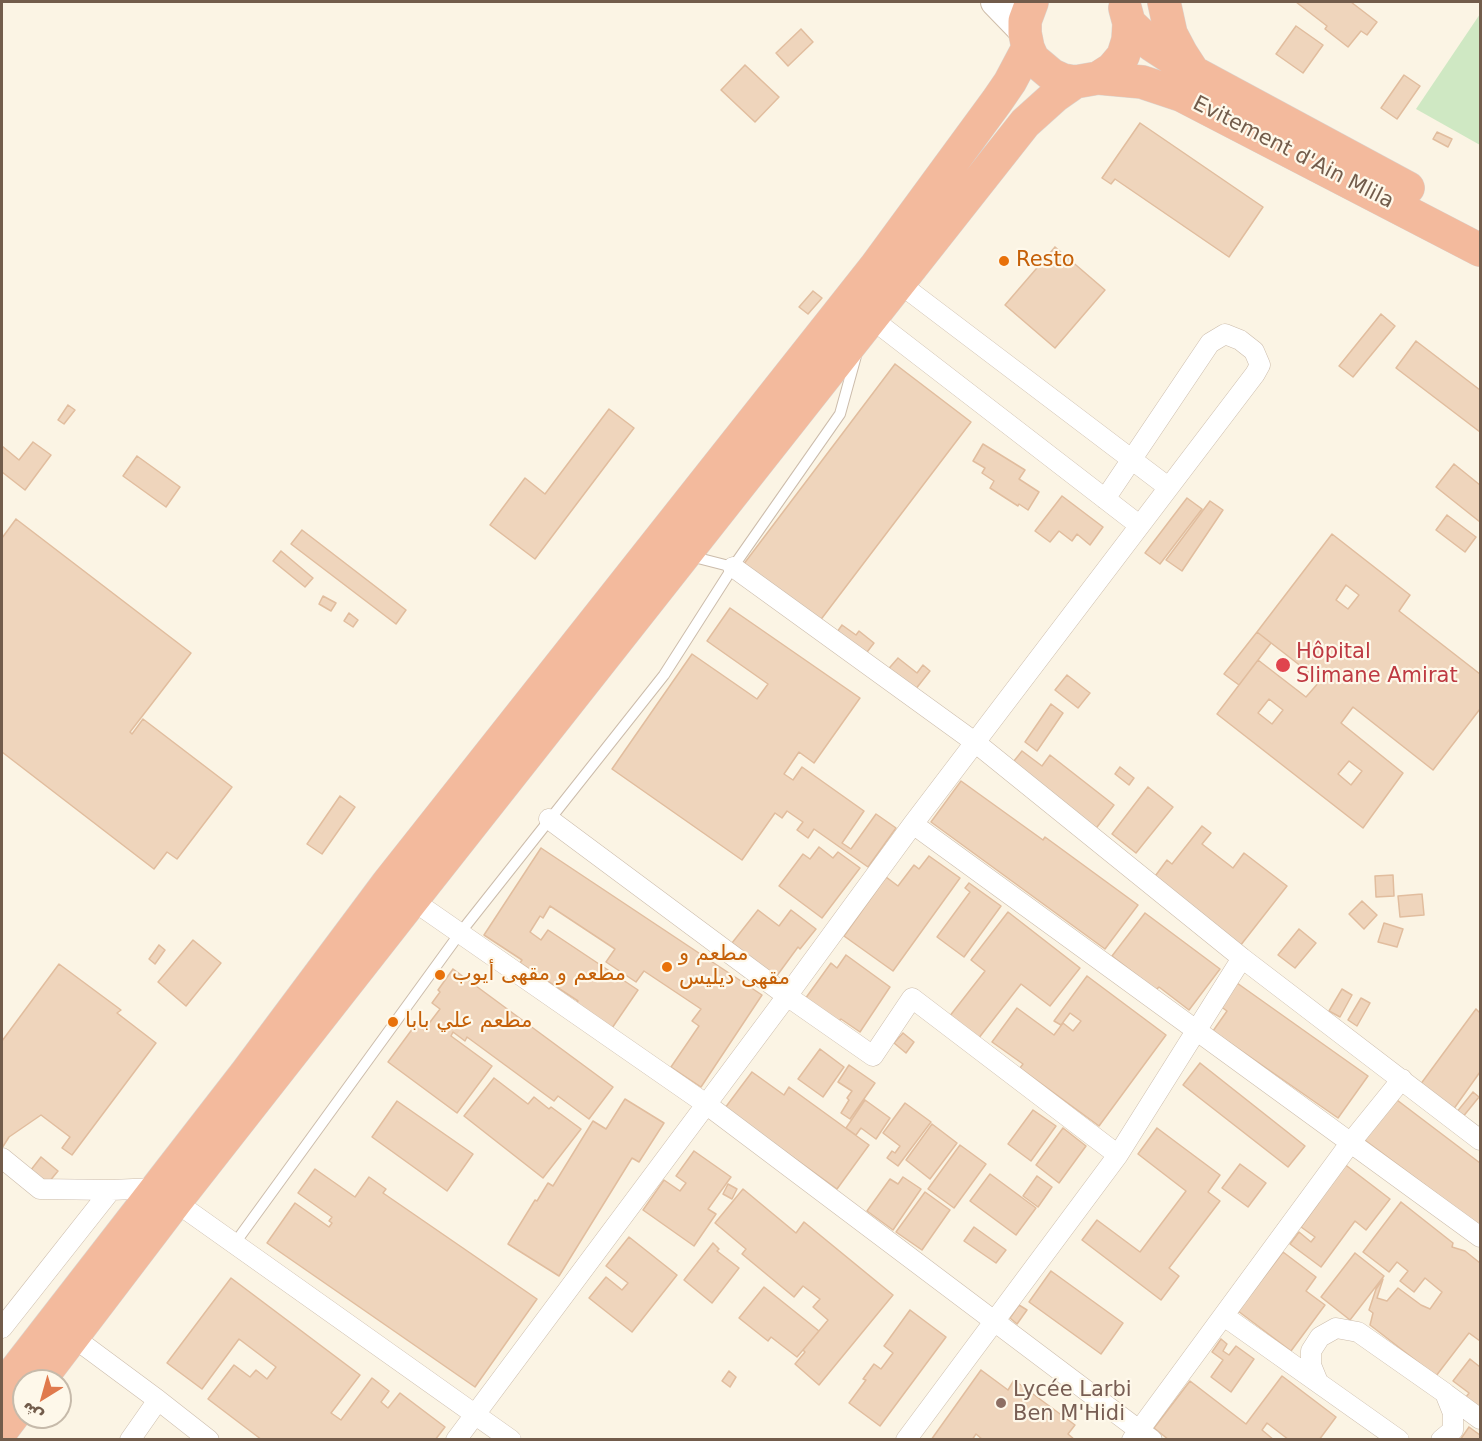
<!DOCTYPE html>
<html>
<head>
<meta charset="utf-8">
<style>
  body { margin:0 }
  #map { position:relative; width:1482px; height:1441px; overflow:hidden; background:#fbf4e4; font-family:"DejaVu Sans",Vazirmatn,sans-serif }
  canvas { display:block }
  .frame { position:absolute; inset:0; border:3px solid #725c4b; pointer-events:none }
  .north { position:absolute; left:12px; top:1369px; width:60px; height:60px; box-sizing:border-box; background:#fef8ea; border:2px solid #c6baaa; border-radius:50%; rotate:217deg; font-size:16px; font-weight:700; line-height:24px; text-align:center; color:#725c4b }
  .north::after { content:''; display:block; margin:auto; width:21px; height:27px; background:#e07a4d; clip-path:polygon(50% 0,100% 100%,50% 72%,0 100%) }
</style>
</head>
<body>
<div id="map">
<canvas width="1482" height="1441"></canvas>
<div class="frame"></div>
<div class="north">ش</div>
</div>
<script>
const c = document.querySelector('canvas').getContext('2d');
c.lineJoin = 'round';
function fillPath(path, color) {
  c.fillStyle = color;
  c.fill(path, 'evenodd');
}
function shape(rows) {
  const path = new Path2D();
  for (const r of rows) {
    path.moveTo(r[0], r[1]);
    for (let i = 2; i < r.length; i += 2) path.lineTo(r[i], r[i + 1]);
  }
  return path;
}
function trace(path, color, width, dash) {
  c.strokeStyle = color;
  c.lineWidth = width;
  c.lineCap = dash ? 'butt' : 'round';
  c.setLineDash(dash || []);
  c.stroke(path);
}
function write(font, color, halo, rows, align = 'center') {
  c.font = font + ' "DejaVu Sans",Vazirmatn,sans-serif';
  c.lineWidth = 4.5;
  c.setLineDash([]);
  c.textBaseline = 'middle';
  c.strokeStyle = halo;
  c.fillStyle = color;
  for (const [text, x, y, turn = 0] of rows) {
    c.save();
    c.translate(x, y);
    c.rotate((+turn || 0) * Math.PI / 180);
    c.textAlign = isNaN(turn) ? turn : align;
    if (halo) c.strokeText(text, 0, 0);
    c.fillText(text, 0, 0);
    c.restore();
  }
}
fillPath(shape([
  [1480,14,1480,145,1416,109]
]), '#cfe8c3');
const building = shape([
  [1296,2,1351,2,1377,22,1367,35,1361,31,1348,47,1325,29,1327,26,1296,2],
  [1296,26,1323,45,1303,73,1276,54,1296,26],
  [801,29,813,42,788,66,776,53,801,29],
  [745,65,779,97,755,122,721,90,745,65],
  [1404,75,1420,86,1397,119,1381,108,1404,75],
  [1140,123,1263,207,1229,257,1115,179,1111,184,1102,178,1140,123],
  [1437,132,1452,139,1448,147,1433,139,1437,132],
  [1055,247,1105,290,1055,348,1005,305,1055,247],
  [813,291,822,298,808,314,799,307,813,291],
  [1381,314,1395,326,1353,377,1339,366,1381,314],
  [1416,341,1480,390,1480,432,1396,368,1416,341],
  [895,364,971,422,819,622,743,565,895,364],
  [68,405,75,410,64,424,58,420,68,405],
  [609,409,634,428,535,559,490,525,525,478,545,494,609,409],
  [33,442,51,455,25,490,2,472,2,446,19,460,33,442],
  [983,444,1025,470,1019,479,1039,492,1028,510,1019,504,1018,506,990,488,994,481,982,473,985,468,973,461,983,444],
  [137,456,180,487,166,507,123,476,137,456],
  [1454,464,1480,485,1480,522,1436,487,1454,464],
  [1062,496,1103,527,1090,545,1077,534,1072,541,1059,531,1050,542,1035,531,1062,496],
  [1187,498,1202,509,1160,564,1145,553,1187,498],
  [1210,501,1223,510,1182,571,1166,560,1210,501],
  [1447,515,1476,537,1465,552,1436,530,1447,515],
  [16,519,191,653,130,732,132,734,143,719,232,787,177,859,167,852,154,869,2,752,2,538,16,519],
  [302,530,406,610,396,624,291,544,302,530],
  [1332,534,1410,595,1399,611,1480,674,1480,709,1433,770,1353,707,1341,723,1403,773,1363,828,1217,714,1258,660,1306,697,1320,681,1257,632,1332,534],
  [1346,585,1359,595,1348,609,1336,600,1346,585],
  [1269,699,1283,710,1272,724,1258,713,1269,699],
  [1349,761,1362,771,1351,785,1338,774,1349,761],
  [281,551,313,578,305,587,273,561,281,551],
  [323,596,336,603,331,611,319,604,323,596],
  [730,608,860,698,814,763,799,752,784,774,793,780,802,767,864,811,842,843,851,849,876,814,896,828,868,867,814,829,808,838,797,830,803,822,787,811,782,818,775,813,742,860,612,769,692,654,757,699,768,684,707,641,730,608],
  [349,613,358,620,353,627,344,621,349,613],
  [842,625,856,635,859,631,874,643,864,656,835,635,842,625],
  [1257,632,1271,643,1239,685,1224,674,1257,632],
  [898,658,917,673,923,665,930,671,911,695,884,674,898,658],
  [1067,675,1090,693,1078,708,1055,690,1067,675],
  [1051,704,1063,713,1037,751,1025,742,1051,704],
  [1022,751,1042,766,1050,755,1114,805,1094,831,1010,766,1022,751],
  [1120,767,1134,778,1129,785,1115,774,1120,767],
  [961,781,1043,840,1045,837,1138,905,1105,949,931,822,961,781],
  [1148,787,1173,807,1136,853,1112,834,1148,787],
  [340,796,355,807,322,854,307,844,340,796],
  [1202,826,1211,833,1202,844,1233,868,1244,853,1287,886,1240,946,1153,879,1167,860,1172,864,1202,826],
  [819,847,833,858,838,852,860,868,822,918,779,886,803,854,810,859,819,847],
  [541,848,762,995,701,1087,671,1067,699,1026,692,1021,701,1009,644,971,636,982,606,962,615,949,550,906,543,918,540,916,530,932,541,940,548,930,638,990,610,1031,573,1007,578,1001,520,963,522,960,484,935,541,848],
  [929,856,960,878,893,971,844,936,886,877,898,886,914,865,919,869,929,856],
  [1393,875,1394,896,1376,897,1375,876,1393,875],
  [969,883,1001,906,964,957,937,937,970,892,965,888,969,883],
  [1422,894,1424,915,1400,917,1398,896,1422,894],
  [1362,901,1377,915,1364,929,1349,914,1362,901],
  [758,910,779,926,791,910,816,929,800,949,798,947,776,977,732,943,758,910],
  [1008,912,1080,968,1050,1006,1021,984,978,1039,949,1017,985,971,971,960,1008,912],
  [1145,913,1220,969,1189,1010,1159,987,1156,990,1112,956,1145,913],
  [1384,923,1403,929,1397,947,1378,942,1384,923],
  [1299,929,1316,943,1295,968,1278,955,1299,929],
  [193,940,221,963,186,1006,158,982,193,940],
  [159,945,165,950,155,964,149,959,159,945],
  [846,955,890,987,860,1032,841,1019,838,1022,805,999,831,963,837,968,846,955],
  [59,964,121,1010,117,1013,156,1043,72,1155,62,1148,70,1137,41,1115,9,1137,2,1148,2,1041,59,964],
  [453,969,613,1087,589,1119,558,1096,554,1101,467,1037,465,1041,453,1032,451,1036,492,1066,457,1113,388,1062,416,1024,424,1030,440,1009,432,1003,440,992,438,990,453,969],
  [1087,976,1166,1035,1099,1126,1020,1068,1023,1064,992,1042,1017,1008,1054,1035,1063,1023,1073,1031,1081,1021,1070,1013,1061,1025,1054,1021,1087,976],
  [1237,983,1368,1076,1338,1118,1213,1031,1227,1011,1220,1006,1237,983],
  [1342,989,1352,995,1340,1017,1329,1011,1342,989],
  [1361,998,1370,1003,1357,1026,1348,1020,1361,998],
  [1476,1009,1480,1013,1480,1072,1453,1110,1420,1085,1476,1009],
  [903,1033,914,1042,906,1053,894,1043,903,1033],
  [820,1049,844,1067,823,1097,798,1079,820,1049],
  [1200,1063,1305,1146,1288,1167,1183,1085,1200,1063],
  [849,1065,875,1083,850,1119,841,1113,849,1100,847,1098,852,1091,838,1082,849,1065],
  [752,1072,784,1095,789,1087,869,1145,837,1189,725,1108,752,1072],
  [494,1078,528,1104,534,1097,549,1109,551,1107,581,1129,543,1178,464,1116,494,1078],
  [1473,1092,1479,1097,1462,1118,1456,1113,1473,1092],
  [1393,1097,1480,1163,1480,1226,1362,1138,1393,1097],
  [625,1099,664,1123,639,1162,632,1158,559,1276,508,1244,535,1200,537,1201,548,1183,553,1186,593,1121,606,1129,625,1099],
  [865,1100,890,1118,876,1139,861,1128,856,1135,846,1128,865,1100],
  [397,1101,473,1154,447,1191,372,1137,397,1101],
  [905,1103,931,1122,898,1166,887,1158,892,1151,895,1153,900,1146,883,1133,905,1103],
  [1033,1110,1056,1126,1031,1161,1008,1144,1033,1110],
  [932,1124,957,1143,930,1179,906,1160,932,1124],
  [1063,1128,1086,1146,1059,1183,1036,1165,1063,1128],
  [1157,1128,1220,1175,1208,1192,1220,1201,1169,1268,1179,1276,1161,1300,1082,1240,1097,1220,1140,1252,1186,1191,1138,1154,1157,1128],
  [960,1145,986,1164,954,1208,928,1189,960,1145],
  [694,1151,731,1177,708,1209,716,1214,694,1246,643,1210,664,1180,680,1191,686,1183,676,1176,694,1151],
  [41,1157,58,1171,44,1188,27,1175,41,1157],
  [1343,1163,1390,1199,1366,1230,1355,1221,1321,1267,1290,1244,1299,1232,1311,1242,1315,1237,1301,1227,1319,1202,1315,1199,1343,1163],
  [1240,1164,1266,1183,1248,1207,1222,1188,1240,1164],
  [315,1169,355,1197,369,1177,386,1189,383,1193,537,1299,475,1387,267,1243,295,1203,329,1227,332,1223,329,1221,332,1217,298,1193,315,1169],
  [990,1174,1036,1208,1016,1235,970,1201,990,1174],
  [1037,1176,1052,1187,1038,1207,1023,1196,1037,1176],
  [903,1177,921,1189,893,1230,867,1211,890,1179,898,1184,903,1177],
  [728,1184,737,1189,732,1199,723,1194,728,1184],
  [743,1189,796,1233,804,1222,893,1295,819,1385,795,1364,805,1352,803,1350,828,1320,813,1307,820,1299,803,1286,794,1297,742,1254,746,1249,715,1223,743,1189],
  [925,1192,950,1210,922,1250,896,1232,925,1192],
  [1401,1202,1453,1243,1452,1247,1465,1251,1480,1263,1480,1341,1469,1333,1436,1376,1370,1325,1373,1313,1369,1310,1376,1289,1383,1279,1377,1298,1387,1301,1398,1288,1421,1305,1430,1309,1442,1292,1425,1278,1414,1292,1400,1281,1408,1271,1397,1262,1389,1272,1363,1252,1401,1202],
  [974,1227,1006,1250,996,1263,964,1241,974,1227],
  [629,1237,677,1275,632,1332,589,1298,606,1277,622,1290,628,1283,606,1266,629,1237],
  [713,1243,719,1249,717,1251,739,1268,712,1303,684,1280,713,1243],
  [1283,1252,1316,1277,1306,1291,1325,1305,1291,1351,1238,1311,1283,1252],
  [1355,1253,1384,1276,1350,1320,1321,1297,1355,1253],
  [1051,1271,1123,1323,1101,1354,1029,1302,1051,1271],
  [231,1278,360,1375,331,1413,341,1420,372,1378,389,1391,381,1402,388,1408,400,1393,445,1427,435,1440,262,1440,208,1399,234,1365,250,1377,256,1370,267,1379,276,1367,239,1339,202,1389,167,1363,231,1278],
  [764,1287,819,1331,797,1357,771,1337,768,1341,739,1318,764,1287],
  [1019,1305,1027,1310,1017,1324,1010,1318,1019,1305],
  [910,1310,946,1337,880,1426,849,1403,866,1380,863,1379,874,1364,881,1369,893,1353,884,1346,910,1310],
  [1221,1339,1227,1344,1223,1351,1229,1355,1236,1346,1254,1359,1231,1392,1211,1377,1223,1360,1212,1352,1221,1339],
  [1470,1359,1480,1367,1480,1408,1466,1397,1469,1393,1453,1381,1470,1359],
  [981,1370,1008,1390,1014,1380,1075,1425,1068,1434,1075,1440,983,1440,976,1434,972,1440,931,1440,981,1370],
  [729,1371,736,1377,730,1387,722,1381,729,1371],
  [1282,1376,1336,1417,1319,1440,1289,1440,1267,1423,1262,1430,1274,1440,1169,1440,1154,1428,1190,1381,1246,1424,1282,1376],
  [1469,1427,1480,1435,1480,1440,1460,1440,1469,1427]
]);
fillPath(building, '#efd5bc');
trace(building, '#e1bd9e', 1.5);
const lane = shape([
  [733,567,840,414,856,356],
  [235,1243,460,933,664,675,733,567,690,556]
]);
const street = shape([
  [899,283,1168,487],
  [863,312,1139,525],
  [733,567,976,743,1242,958,1480,1140],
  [549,819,787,996,873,1056,912,998,1118,1155],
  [913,824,1480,1237],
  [405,895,706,1104,1152,1440],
  [2,1158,40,1189,111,1190,156,1188,511,1440],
  [1224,1316,1399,1440],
  [2,1328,111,1190],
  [73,1337,158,1400,130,1440],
  [1318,1382,1311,1365,1311,1351,1320,1337,1336,1328,1358,1332,1445,1393,1453,1413,1453,1430,1441,1440],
  [1446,1394,1480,1419],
  [158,1400,209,1440],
  [456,1440,787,996,913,824,1255,374,1260,365,1254,351,1240,340,1225,334,1210,343,1105,499],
  [906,1440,1118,1155,1242,958],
  [1132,1440,1351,1142,1402,1079]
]);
const secondary = shape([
  [995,2,1025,33]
]);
const highway = shape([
  [1032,2,1025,21,1025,33,1028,48,1033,59,1052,75,1063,80,1075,82,1098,78,1112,69,1123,56,1128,40,1129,23,1125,8],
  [1164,2,1171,34,1181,53,1192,70],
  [1129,23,1152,45,1193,72,1408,188],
  [1098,78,1142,82,1181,95,1480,250],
  [39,1381,176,1201,412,900,1025,123,1055,96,1075,82],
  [2,1388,247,1072,388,883,876,266,997,101,1010,82,1028,48],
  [2,1430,24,1401]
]);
trace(lane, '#ccbcab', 12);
trace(street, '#ccbcab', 21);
trace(secondary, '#cfbda9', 30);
trace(highway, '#dad5d0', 34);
trace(lane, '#fff', 10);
trace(street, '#fff', 20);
trace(secondary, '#fff', 28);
trace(highway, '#f3ba9d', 33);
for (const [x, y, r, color] of [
  [1004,261,6,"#e8710a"],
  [1283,665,8,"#e0444e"],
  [667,967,6,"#e8710a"],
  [440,975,6,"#e8710a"],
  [393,1022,6,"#e8710a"],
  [1001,1403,6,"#8d6e63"]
]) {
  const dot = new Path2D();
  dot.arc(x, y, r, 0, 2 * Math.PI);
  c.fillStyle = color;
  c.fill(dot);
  trace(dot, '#fef8ea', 2);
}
write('21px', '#725c4b', '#fef8ea', [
  ["Evitement d'Ain Mlila",1293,153,27]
]);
write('21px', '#c56008', '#fef8ea', [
  ["Resto",1016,261],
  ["مطعم و",679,955],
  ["مقهى ديليس",679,979],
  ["مطعم و مقهى أيوب",452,975],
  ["مطعم علي بابا",405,1022]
], 'left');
write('21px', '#be3a42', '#fef8ea', [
  ["Hôpital",1296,653],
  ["Slimane Amirat",1296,677]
], 'left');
write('21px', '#785e54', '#fef8ea', [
  ["Lycée Larbi",1013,1391],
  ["Ben M'Hidi",1013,1415]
], 'left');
</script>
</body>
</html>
